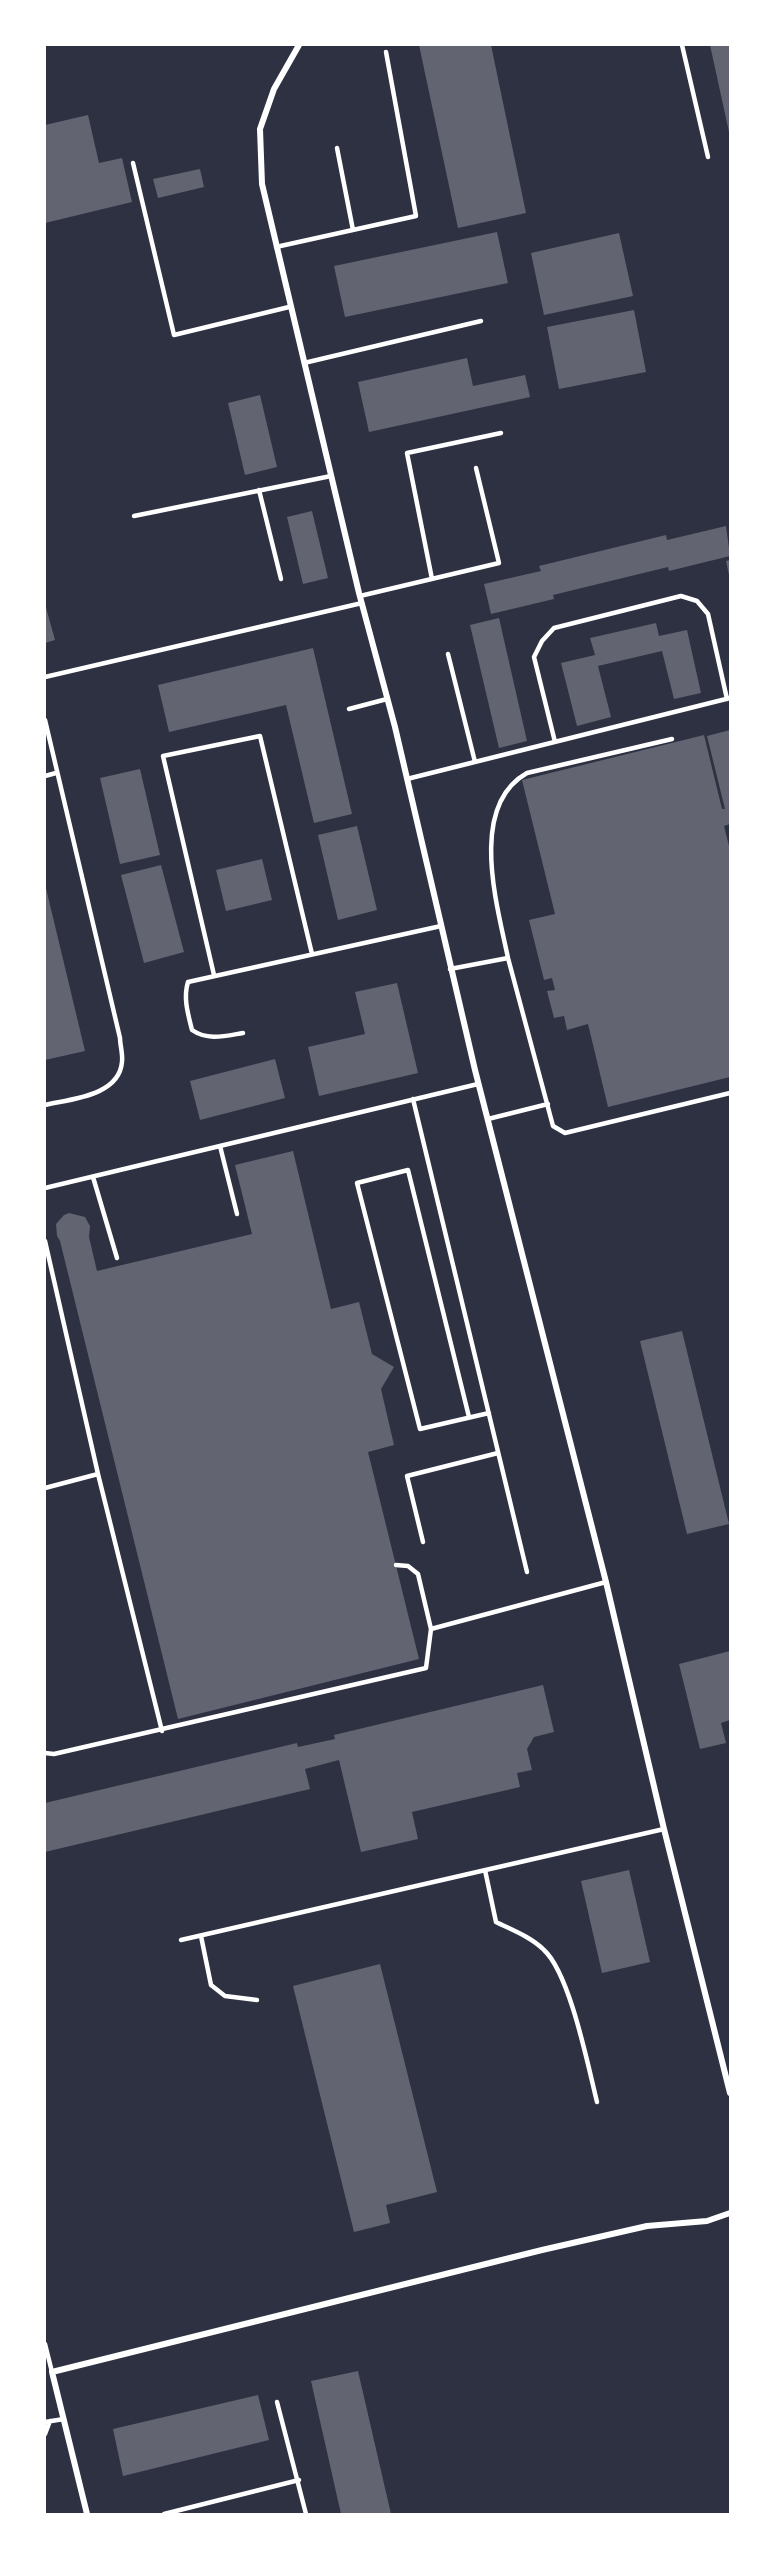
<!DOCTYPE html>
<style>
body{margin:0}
#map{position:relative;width:775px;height:2559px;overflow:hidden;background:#2d3142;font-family:Montserrat,sans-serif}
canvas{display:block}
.frame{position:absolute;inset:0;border:46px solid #fff;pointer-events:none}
</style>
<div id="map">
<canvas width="775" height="2559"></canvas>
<div class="frame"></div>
</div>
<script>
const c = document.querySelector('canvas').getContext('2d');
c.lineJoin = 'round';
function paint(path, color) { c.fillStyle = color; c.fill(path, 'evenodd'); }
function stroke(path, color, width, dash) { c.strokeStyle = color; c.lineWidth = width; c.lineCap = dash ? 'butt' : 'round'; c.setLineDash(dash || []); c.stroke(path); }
paint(new Path2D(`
 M419 45H491L526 213 458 228Z
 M710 45H730V132H729Z
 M88 115 99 163 122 158 132 202 45 223V125Z
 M200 169 204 187 158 198 153 179Z
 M497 232 508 283 345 317 334 266Z
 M619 233 633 296 544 315 531 253Z
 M634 310 646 372 559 389 547 327Z
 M467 358 473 386 525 375 530 397 369 432 358 382Z
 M260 395 277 467 245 475 228 403Z
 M312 511 328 578 303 584 287 517Z
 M726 526 730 556 669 571 668 567 553 595 554 599 491 614 484 584 541 571 539 566 666 535 667 540Z
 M730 560V575H729L726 561Z
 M45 604 55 640 45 643Z
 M499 618 527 741 499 748 470 625Z
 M656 623 659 636 687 630 701 693 674 699 662 651 598 666 611 717 577 726 561 663 595 655 590 638Z
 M313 648 352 814 314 823 286 705 169 732 158 685Z
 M730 730V824L724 826 730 850V1077L608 1107 588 1024 567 1030 564 1016 554 1018 547 991 555 990 552 978 544 980 529 920 555 914 522 780 704 735 722 809H725L707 736Z
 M140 769 160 855 120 864 100 778Z
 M357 826 377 910 338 920 318 835Z
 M262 859 272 900 226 911 216 870Z
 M161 865 184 952 144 963 121 875Z
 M45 884 85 1051 45 1060Z
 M397 983 418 1073 319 1096 308 1047 365 1034 355 992Z
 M275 1059 285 1098 200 1120 190 1081Z
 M293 1151 331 1309 359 1302 372 1354 394 1367 381 1389 394 1445 368 1452 419 1659 178 1719 60 1241 57 1236 56 1224 64 1215 69 1213 85 1217 90 1226 89 1237 97 1271 252 1234 235 1165Z
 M682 1331 729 1524 687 1534 640 1341Z
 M730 1651V1720L721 1723 726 1743 700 1749 679 1664Z
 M543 1685 554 1732 534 1737 527 1749 532 1770 517 1773 520 1787 412 1812 418 1839 361 1852 339 1760 305 1769 310 1789 45 1852V1803L297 1743 298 1747 335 1739 334 1735Z
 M629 1870 650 1962 602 1973 581 1881Z
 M380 1964 437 2192 386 2205 390 2223 354 2232 293 1986Z
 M358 2371 391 2514H341L311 2381Z
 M258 2395 269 2440 123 2476 113 2429Z`), '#626471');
stroke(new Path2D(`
 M682 45 708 157
 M337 148 353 230
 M133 163 174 335 289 307
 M276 247 416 216 386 52
 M304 363 481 321
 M259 490 281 579
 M134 516 331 476
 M432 579 407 453 501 433
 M360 596 499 563 476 468
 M448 654 475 762
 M45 677 362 603
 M349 709 387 699
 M45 720 120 1038C120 1045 123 1054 122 1062 119 1096 71 1099 45 1105
 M555 742 534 657 542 641 554 628 681 596 697 601 708 614 727 699
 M45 776 56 773
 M407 779 730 698
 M508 958 553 1126 565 1133 730 1093
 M450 969 508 958C497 905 468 806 527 773L672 739
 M214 975 163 756 260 736 312 954
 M243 1033C225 1036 208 1041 192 1030 188 1014 183 998 188 982L441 926
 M413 1099 527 1572
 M488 1119 548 1104
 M220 1146 237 1214
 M93 1177 117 1258
 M45 1188 478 1084
 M45 1241 98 1474 162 1731
 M469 1417 408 1170 357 1183 420 1429 489 1413
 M45 1488 98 1474
 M423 1542 407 1476 498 1453
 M396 1565 408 1566 418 1574 431 1629 606 1582
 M45 1753 54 1754 426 1668 431 1629
 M485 1870 496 1922C512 1930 531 1937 544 1950 570 1974 588 2066 597 2102
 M201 1936 211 1985 225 1996 257 2000
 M181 1940 664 1829
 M45 2344 52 2372
 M277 2402 306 2514
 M45 2422 64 2419
 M45 2434 50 2421
 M164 2514 299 2480`), '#fff', 4.5);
stroke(new Path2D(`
 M299 45 274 89 260 129 262 184 359 593 395 727 475 1070 606 1582 664 1829 730 2093
 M87 2514 52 2372 542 2250 647 2226 707 2221 730 2213`), '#fff', 6);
</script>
